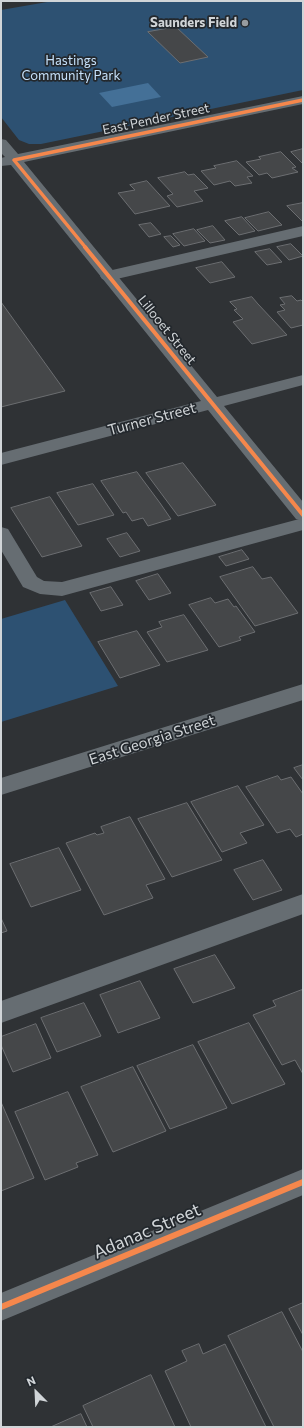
<!DOCTYPE html>
<style>
body{margin:0}
#map{position:relative;width:304px;height:1428px;overflow:hidden;background:#2f3235;font-family:Commissioner,sans-serif}
canvas{display:block}
.frame{position:absolute;inset:0;border:2px solid #d1d5d8;pointer-events:none}
.north{position:absolute;left:16px;top:1372px;width:40px;height:40px;-webkit-text-stroke:3px #23282d;paint-order:stroke;rotate:336deg;font-size:11px;font-weight:700;line-height:16px;text-align:center;color:#d1d5d8}
.north::after{content:'';display:block;margin:auto;width:14px;height:18px;background:#d1d5d8;clip-path:polygon(50% 0,100% 100%,50% 72%,0 100%)}
</style>
<div id="map">
<canvas width="304" height="1428"></canvas>
<div class="frame"></div>
<div class="north">N</div>
</div>
<script>
const c = document.querySelector('canvas').getContext('2d');
c.lineJoin = 'round';
function paint(path, color) { c.fillStyle = color; c.fill(path, 'evenodd'); }
function stroke(path, color, width, dash) { c.strokeStyle = color; c.lineWidth = width; c.lineCap = dash ? 'butt' : 'round'; c.setLineDash(dash || []); c.stroke(path); }
function drawText(font, color, halo, rows, align = 'center') {
  c.font = font + ' Commissioner,sans-serif'; c.lineWidth = 3.5; c.setLineDash([]); c.textBaseline = 'middle'; c.strokeStyle = halo; c.fillStyle = color; for (const [text, x, y, turn = 0] of rows) {
    c.save(); c.translate(x, y); c.rotate((+turn || 0) * Math.PI / 180); c.textAlign = isNaN(turn) ? turn : align; if (halo) c.strokeText(text, 0, 0); c.fillText(text, 0, 0); c.restore();
  }
}
paint(new Path2D(`
 M53 1H303V90L41 144H29L19 140 1 117V10Z
 M65 600 118 686 1 722V619Z`), '#2d5172');
paint(new Path2D(`
 M148 83 161 97 112 107 99 93Z`), '#447097');
const building = new Path2D(`
 M176 27 208 57 180 63 148 32Z
 M303 149V164L291 152Z
 M281 152 296 167 292 168 298 172 272 178 267 173 259 175 246 162 261 159 259 157Z
 M237 161 253 176 247 177 252 183 235 186 230 181 214 185 201 171 216 168 214 166Z
 M185 172 188 175 194 174 208 188 194 191 203 201 177 207 167 196 173 194 158 178Z
 M147 181 170 206 135 214 118 193 135 190 130 185Z
 M303 203V221H302L287 206Z
 M269 212 282 225 258 231 245 218Z
 M242 217 255 231 239 235 225 221Z
 M151 223 161 234 149 237 139 225Z
 M213 226 225 240 210 243 197 230Z
 M194 229 205 241 184 246 173 234Z
 M171 236 180 245 173 247 164 237Z
 M291 244 303 256 289 260 277 247Z
 M270 249 282 262 267 265 255 252Z
 M222 262 235 277 210 283 196 268Z
 M292 296 297 301 301 300 303 302V325L291 328 277 312 285 310 280 305 285 304 280 298Z
 M252 297 258 304 287 335 252 344 233 322 243 319 234 310 237 309 230 302Z
 M1 302 65 391 1 407Z
 M183 463 216 505 178 516 146 473Z
 M137 472 160 503 171 519 148 526 143 518 132 521 126 512 123 513 101 481Z
 M93 484 114 515 78 525 57 493Z
 M50 497 82 546 42 557 11 508Z
 M127 533 140 551 120 557 107 539Z
 M242 550 249 559 226 566 219 557Z
 M253 567 262 579 271 577 298 613 255 626 220 577Z
 M158 574 171 593 149 600 136 581Z
 M111 587 123 605 101 611 90 593Z
 M211 598 215 603 228 599 234 607 236 606 255 632 239 637 241 640 219 647 189 605Z
 M184 615 208 650 167 662 147 632 162 627 159 622Z
 M137 631 160 665 120 678 98 642Z
 M303 765V780L294 768Z
 M278 776 281 780 291 777 303 794V834L296 837 290 829 277 833 246 787Z
 M238 786 264 825 240 833 247 843 222 852 191 802Z
 M187 803 222 860 172 877 138 819Z
 M130 817 165 879 146 885 153 898 104 915 66 843 95 833 97 835 104 833 101 827Z
 M59 848 81 890 31 907 10 864Z
 M263 860 282 890 253 900 234 870Z
 M1 918 7 931 1 933Z
 M215 955 235 988 193 1003 174 969Z
 M140 981 160 1018 118 1033 100 995Z
 M302 990 303 993V1074L295 1060 282 1065 253 1015 276 1006 273 1001Z
 M84 1003 101 1036 57 1052 41 1018Z
 M249 1023 285 1084 232 1104 198 1042Z
 M36 1024 51 1058 13 1072 1 1045V1037Z
 M193 1045 227 1108 170 1129 137 1066Z
 M133 1067 166 1131 113 1152 81 1087Z
 M68 1092 98 1155 76 1163 78 1167 45 1180 15 1112Z
 M1 1102 34 1178 1 1191Z
 M303 1303V1335L289 1309Z
 M282 1312 303 1352V1427H274L228 1336Z
 M199 1344 203 1354 225 1344 266 1427H191L165 1371 187 1361 182 1351Z
 M151 1375 175 1427H93L83 1406Z
 M81 1414 87 1427H51Z`);
paint(building, '#454749');
stroke(building, '#6c6e71', 1);
paint(new Path2D(`
 M303 226V236L108 281 102 279 100 276 102 273 108 271Z
 M303 518V530L62 596 40 594 23 587 1 550V527L8 529 37 577 44 581 62 582Z
 M303 894V914L1 1023V1001Z`), '#666d72');
paint(new Path2D(`
 M303 96V104L24 162 217 397 303 375V385L224 406 303 502V521L296 519 208 410 1 465V453L201 401 11 165 1 166V158L5 157 1 153V139L6 140 18 154Z
 M303 684V700L1 795V778Z
 M303 1169V1195L1 1321V1293Z`), '#666d72');
stroke(new Path2D(`
 M86 248 14 160 303 100`), '#f5874c', 3.5);
stroke(new Path2D(`
 M85 247 303 515`), '#f5874c', 4);
stroke(new Path2D(`
 M1 1307 303 1182`), '#f5874c', 6);
for (const [x, y, r, color] of [
 [245,23,4,"#989c9f"]
]) { const dot = new Path2D(); dot.arc(x, y, r, 0, 2 * Math.PI); c.fillStyle = color; c.fill(dot); stroke(dot, '#23282d', 1.5); }
drawText('bold 13px', '#d1d5d8', '#23282d', [
 ["Saunders Field",237,23]
], 'right');
drawText('13px', '#c6e1fb', '#23282d', [
 ["Hastings",71,61],
 ["Community Park",71,76]
]);
drawText('13px', '#d1d5d8', '#23282d', [
 ["East Pender Street",156,119,-12],
 ["Lillooet Street",167,330,51]
]);
drawText('15px', '#d1d5d8', '#23282d', [
 ["Turner Street",152,419,-15],
 ["East Georgia Street",152,740,-18]
]);
drawText('18px', '#d1d5d8', '#23282d', [
 ["Adanac Street",147,1231,-23]
]);
</script>
